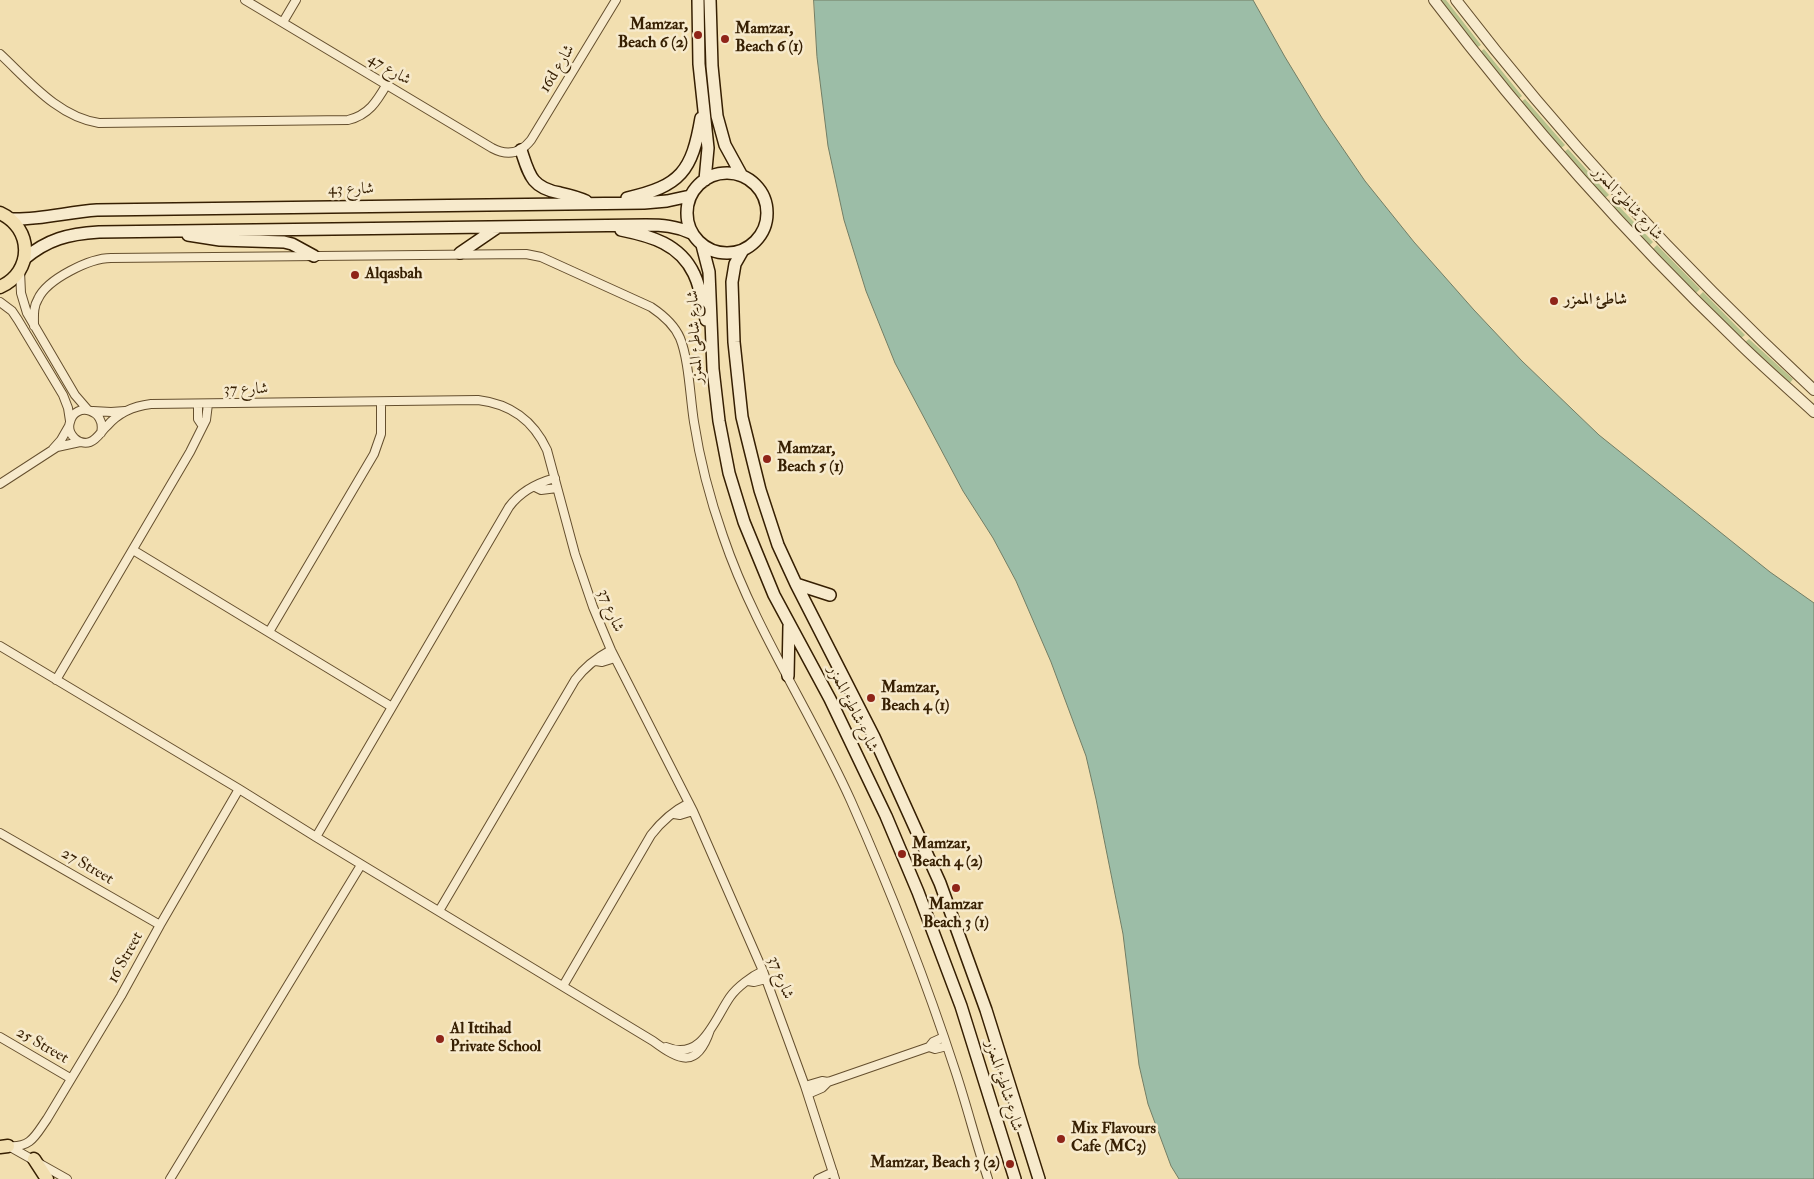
<!DOCTYPE html>
<meta charset="utf-8">
<style>
body{margin:0}
canvas{display:block;background:#f2dfb0}
</style>
<canvas width="1814" height="1179"></canvas>
<script>
const c = document.querySelector('canvas').getContext('2d');
c.lineJoin = 'round';
function paint(path, color) { c.fillStyle = color; c.fill(path, 'evenodd'); }
function stroke(path, color, width, dash) { c.strokeStyle = color; c.lineWidth = width; c.lineCap = dash ? 'butt' : 'round'; c.setLineDash(dash || []); c.stroke(path); }
function drawText(font, color, halo, rows, align = 'center') {
  c.font = font + ' "IM FELL Double Pica",Amiri,serif'; c.lineWidth = 5; c.setLineDash([]); c.textBaseline = 'middle'; c.strokeStyle = halo; c.fillStyle = color; for (const [text, x, y, turn = 0] of rows) {
    c.save(); c.translate(x, y); c.rotate((+turn || 0) * Math.PI / 180); c.textAlign = isNaN(turn) ? turn : align; if (halo) c.strokeText(text, 0, 0); c.fillText(text, 0, 0); c.restore();
  }
}
paint(new Path2D(`
 M1440 0H1446L1481 45 1476 48Z
 M1484 49 1522 96 1518 99 1480 52Z
 M1525 99 1565 145 1561 148 1521 102Z
 M1568 149 1609 195 1605 198 1564 152Z
 M1611 198 1653 242 1649 246 1608 201Z
 M1657 245 1700 289 1696 293 1653 249Z
 M1703 292 1745 335 1741 338 1699 296Z
 M1749 339 1793 379 1790 383 1745 342Z`), '#b7c28d');
const water = new Path2D(`
 M814 0H1253L1285 57 1322 118 1365 181 1414 242 1474 310 1522 361 1599 435 1770 572 1814 603V1179H1179L1171 1166 1148 1104 1139 1065 1123 934 1096 799 1086 756 1051 662 1016 581 993 538 963 491 895 363 866 291 844 220 828 146 817 57Z`);
paint(water, '#9cbda7');
stroke(water, '#737e65', 1);
const minor = new Path2D(`
 M245 0 492 148C507 156 520 154 531 140L616 0
 M283 22 296 0
 M0 54C28 80 58 117 99 123L348 120C369 115 377 101 387 84
 M20 271 21 293 27 313 75 395 88 410
 M0 302 12 311 18 320 63 395 68 408 70 421
 M34 326C34 316 33 307 38 299 47 279 90 258 111 258L526 254 541 257 651 307C663 315 674 324 680 338 689 360 690 397 694 422 700 461 710 499 723 536 754 628 811 712 851 801 890 889 925 978 955 1070 967 1106 976 1143 988 1179
 M198 404V419L202 425
 M93 411 111 412 125 411
 M101 433C107 409 75 401 70 422 66 434 79 446 90 442 98 439 101 431 107 426 118 413 134 406 151 404L478 400C511 404 533 420 547 450L575 554 593 607 611 650 693 811 763 971 805 1086 835 1179
 M53 449 61 440 69 426
 M0 484 57 447 80 442
 M535 487 541 490 557 488
 M133 550 392 707
 M269 632 374 454 381 434V402
 M0 646 239 789 316 837 653 1041C680 1061 697 1069 710 1030
 M596 661 602 662 615 658
 M56 680 190 452 206 420 208 404
 M674 814 680 815 693 811
 M0 833 160 925
 M316 837 509 507C520 492 537 483 555 478
 M439 911 575 680C584 668 598 657 611 650
 M748 981 754 982 766 979
 M563 986 651 835C661 822 675 810 689 803
 M0 1037 70 1078
 M666 1047C702 1062 714 1020 730 997 737 987 752 976 763 971
 M929 1047 933 1042 944 1037
 M805 1086 822 1081 828 1082 929 1047 935 1049 947 1046
 M808 1094 822 1088 828 1082
 M8 1146C31 1148 35 1136 47 1119L121 996 160 925 239 789
 M12 1148 67 1179
 M170 1179 361 865
 M818 1179 833 1172`);
const tertiary = new Path2D(`
 M1434 0C1526 121 1627 235 1736 340 1761 365 1788 388 1814 412
 M1456 0C1564 141 1684 269 1814 390`);
const secondary = new Path2D(`
 M698 0 699 64 708 148 705 180
 M710 0 712 66 717 116 725 145 742 176
 M521 150C529 174 531 188 560 193 569 195 578 197 586 201
 M687 213a40 40 0 1 1 80 0a40 40 0 1 1-80 0Z
 M627 198C681 186 692 171 701 118
 M12 219C40 220 68 212 97 210L644 203 667 201 690 196
 M621 230C651 236 680 244 694 274 701 288 703 305 706 320
 M188 235 220 240 284 242 292 244 314 256
 M702 245 709 272 713 369 719 421 729 473 744 522 774 595 830 699 886 816 918 892 961 1006 1015 1179
 M743 250 735 264 732 282 734 342 742 417 760 490 778 545 796 584 874 737 940 883 986 1010 1039 1179
 M460 253 498 227
 M24 259C48 239 68 234 99 232L646 225C662 225 676 226 691 233
 M796 584 830 595
 M788 676 789 626`);
const primary = new Path2D(`
 M0 213C33 228 34 272 0 287
 M0 1147 8 1146
 M34 1159 47 1179`);
stroke(minor, '#654f2e', 10);
stroke(tertiary, '#654f2e', 12);
stroke(secondary, '#361f02', 14);
stroke(primary, '#361f02', 15);
stroke(minor, '#f7eacc', 8);
stroke(tertiary, '#f7eacc', 10);
stroke(secondary, '#f7eacc', 11);
stroke(primary, '#f2dfb0', 12);
for (const [x, y, r, color] of [
 [698,35,5,"#8f2418"],
 [725,39,5,"#8f2418"],
 [355,275,5,"#8f2418"],
 [1554,301,5,"#8f2418"],
 [767,459,5,"#8f2418"],
 [871,698,5,"#8f2418"],
 [902,854,5,"#8f2418"],
 [956,888,5,"#8f2418"],
 [440,1039,5,"#8f2418"],
 [1061,1139,5,"#8f2418"],
 [1010,1164,5,"#8f2418"]
]) { const dot = new Path2D(); dot.arc(x, y, r, 0, 2 * Math.PI); c.fillStyle = color; c.fill(dot); stroke(dot, '#f7eacc', 2); }
drawText('bold 16px', '#361f02', '#f7eacc', [
 ["Mamzar,",688,26,"right"],
 ["Beach 6 (2)",688,44,"right"],
 ["Mamzar,",735,30],
 ["Beach 6 (1)",735,48],
 ["Alqasbah",365,275],
 ["شاطئ الممزر",1564,301],
 ["Mamzar,",777,450],
 ["Beach 5 (1)",777,468],
 ["Mamzar,",881,689],
 ["Beach 4 (1)",881,707],
 ["Mamzar,",912,845],
 ["Beach 4 (2)",912,863],
 ["Mamzar",956,906,"center"],
 ["Beach 3 (1)",956,924,"center"],
 ["Al Ittihad",450,1030],
 ["Private School",450,1048],
 ["Mix Flavours",1071,1130],
 ["Cafe (MC3)",1071,1148],
 ["Mamzar, Beach 3 (2)",1000,1164,"right"]
], 'left');
drawText('16px', '#361f02', '#f7eacc', [
 ["16d شارع",558,69,-59],
 ["شارع 47",389,70,31],
 ["شارع 43",351,190,-1],
 ["شارع شاطئ الممزر",1627,204,47],
 ["شارع شاطئ الممزر",696,337,-93],
 ["شارع 37",246,390,-1],
 ["شارع 37",610,611,68],
 ["شارع شاطئ الممزر",852,709,64],
 ["27 Street",87,867,30],
 ["16 Street",126,958,-61],
 ["شارع 37",780,978,69],
 ["25 Street",42,1046,30],
 ["شارع شاطئ الممزر",1003,1086,73]
]);
</script>
